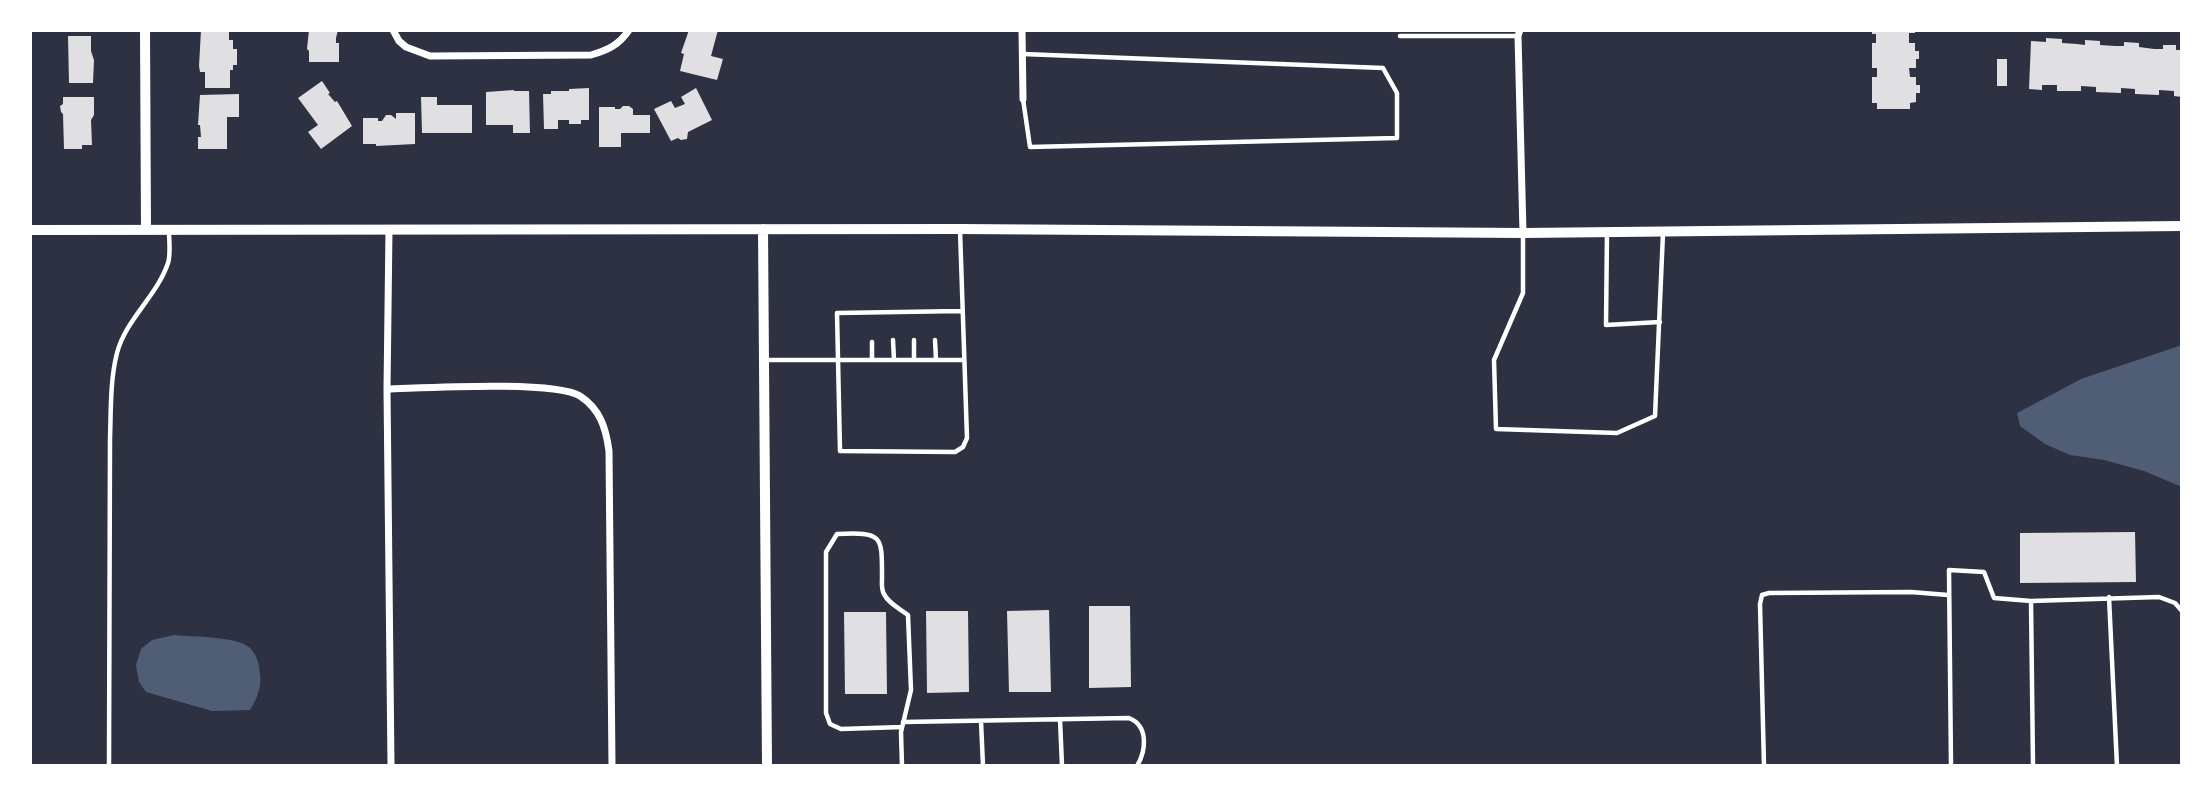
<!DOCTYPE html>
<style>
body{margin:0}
#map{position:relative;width:2212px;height:796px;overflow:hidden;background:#2d3142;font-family:"Exo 2",sans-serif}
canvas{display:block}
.frame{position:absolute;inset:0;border:32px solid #fff;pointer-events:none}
</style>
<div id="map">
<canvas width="2212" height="796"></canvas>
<div class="frame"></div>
</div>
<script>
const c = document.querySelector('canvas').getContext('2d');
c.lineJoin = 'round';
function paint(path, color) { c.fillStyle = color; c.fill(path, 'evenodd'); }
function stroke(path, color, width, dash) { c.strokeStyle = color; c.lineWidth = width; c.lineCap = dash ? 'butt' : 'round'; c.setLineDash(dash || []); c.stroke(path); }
paint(new Path2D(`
 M2182 345V487L2144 471 2104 460 2070 455 2045 444 2020 426 2017 413 2081 379Z
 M174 635C192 637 238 636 250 648 257 655 259 664 260 673 262 686 257 699 250 710L212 711 146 692 139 682 136 665 141 649 152 640Z`), '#4f5d75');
paint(new Path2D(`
 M201 30H229V40H233V49H237V65H233V70H230V88H205V72H200L199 66Z
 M309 30H338L336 38V43H339V62H309V51L307 49Z
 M689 30H718L711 56 723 59 717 80 680 71 684 54 681 53Z
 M1872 30H1915V33H1909V43H1915V51H1919V59H1916V68H1909L1910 77H1916V85H1920V93H1916V102L1910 103V109H1877V103H1872V77H1877V68H1872V43H1876V34H1872Z
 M68 36H91V51L94 60 93 83H69Z
 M2046 38 2062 39V43L2077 44 2085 45V40L2100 41V45L2115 46H2124V42L2139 43V47L2154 49H2163V45H2176V50H2182V97L2174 96V91L2159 90V95L2135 94V89L2121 88V93L2096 92V87L2081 86V91H2057V85H2042V90L2029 89 2031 41 2046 42Z
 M1997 59H2007V86H1997Z
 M322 81 330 93 328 94 335 102 337 101 352 126 321 149 308 132 318 125 298 98Z
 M589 88V120H581V124H569V120H558V129H544L543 94H551V91H569V89Z
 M696 88 712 120 688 132 687 139 681 140 678 138 671 141 654 109 671 101 675 108 685 104 681 97Z
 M514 90V91H529L530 133H513V125H486V92Z
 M239 94V117H227V149H198V137H201L200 125H198L200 95Z
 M63 97H94V115L91 120 92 145H82V149H64L63 114 61 112 60 106 63 104Z
 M421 97H437V105H472V133H422Z
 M623 106H629L633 109V115H650V133H621V147H599V107H615V109H620Z
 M396 113H415V144L376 146V144H363V118H378V121H382L386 115H391L396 119Z
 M2135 532 2136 582 2020 583V533Z
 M1089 606H1130L1131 687 1089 688Z
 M1049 610 1051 692H1009L1007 611Z
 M926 611H968L969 692 927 693Z
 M844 612H886L887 694H845Z`), '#e0e0e3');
stroke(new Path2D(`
 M1400 36H1517
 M1023 54 1383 68 1397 93V138L1030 147 1023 99
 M960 230 967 438 963 447 955 452 840 451 837 313 962 311
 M1607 232 1606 325 1660 322
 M1523 233V293L1494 360 1496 429 1617 433 1655 416 1663 233
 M893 340 894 360
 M914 340V360
 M935 340 936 360
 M872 342V360
 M765 360H964
 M2109 597 2117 766
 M1060 719 1062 766
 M981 721 983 766
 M903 722 1129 718C1149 726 1146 751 1137 766
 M902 727 841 729 830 724 826 713V552L837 534C883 532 882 535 882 578 882 583 881 589 884 594 888 603 900 609 908 615L911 690 901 732 902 766
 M109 766 110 439C111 411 110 380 117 353 126 319 157 296 168 263 171 254 169 241 169 231
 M1764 766 1760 604 1762 595 1769 593 1911 592 1948 595
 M1951 766 1949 570 1984 572 1994 598 2031 601
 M2033 766 2031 601 2159 597 2175 603 2182 611`), '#fff', 4.5);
stroke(new Path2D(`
 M393 30 399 41 406 47 430 56 591 55C608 50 619 45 629 30
 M1022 30 1023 99
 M1520 30 1518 36 1523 233
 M389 230 387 389 391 766
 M387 389C424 388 554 380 580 396 600 409 606 428 609 451L612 766`), '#fff', 7);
stroke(new Path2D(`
 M145 30 146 230
 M763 229 767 766
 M30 230 960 229 1523 233 2182 226`), '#fff', 10);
</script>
